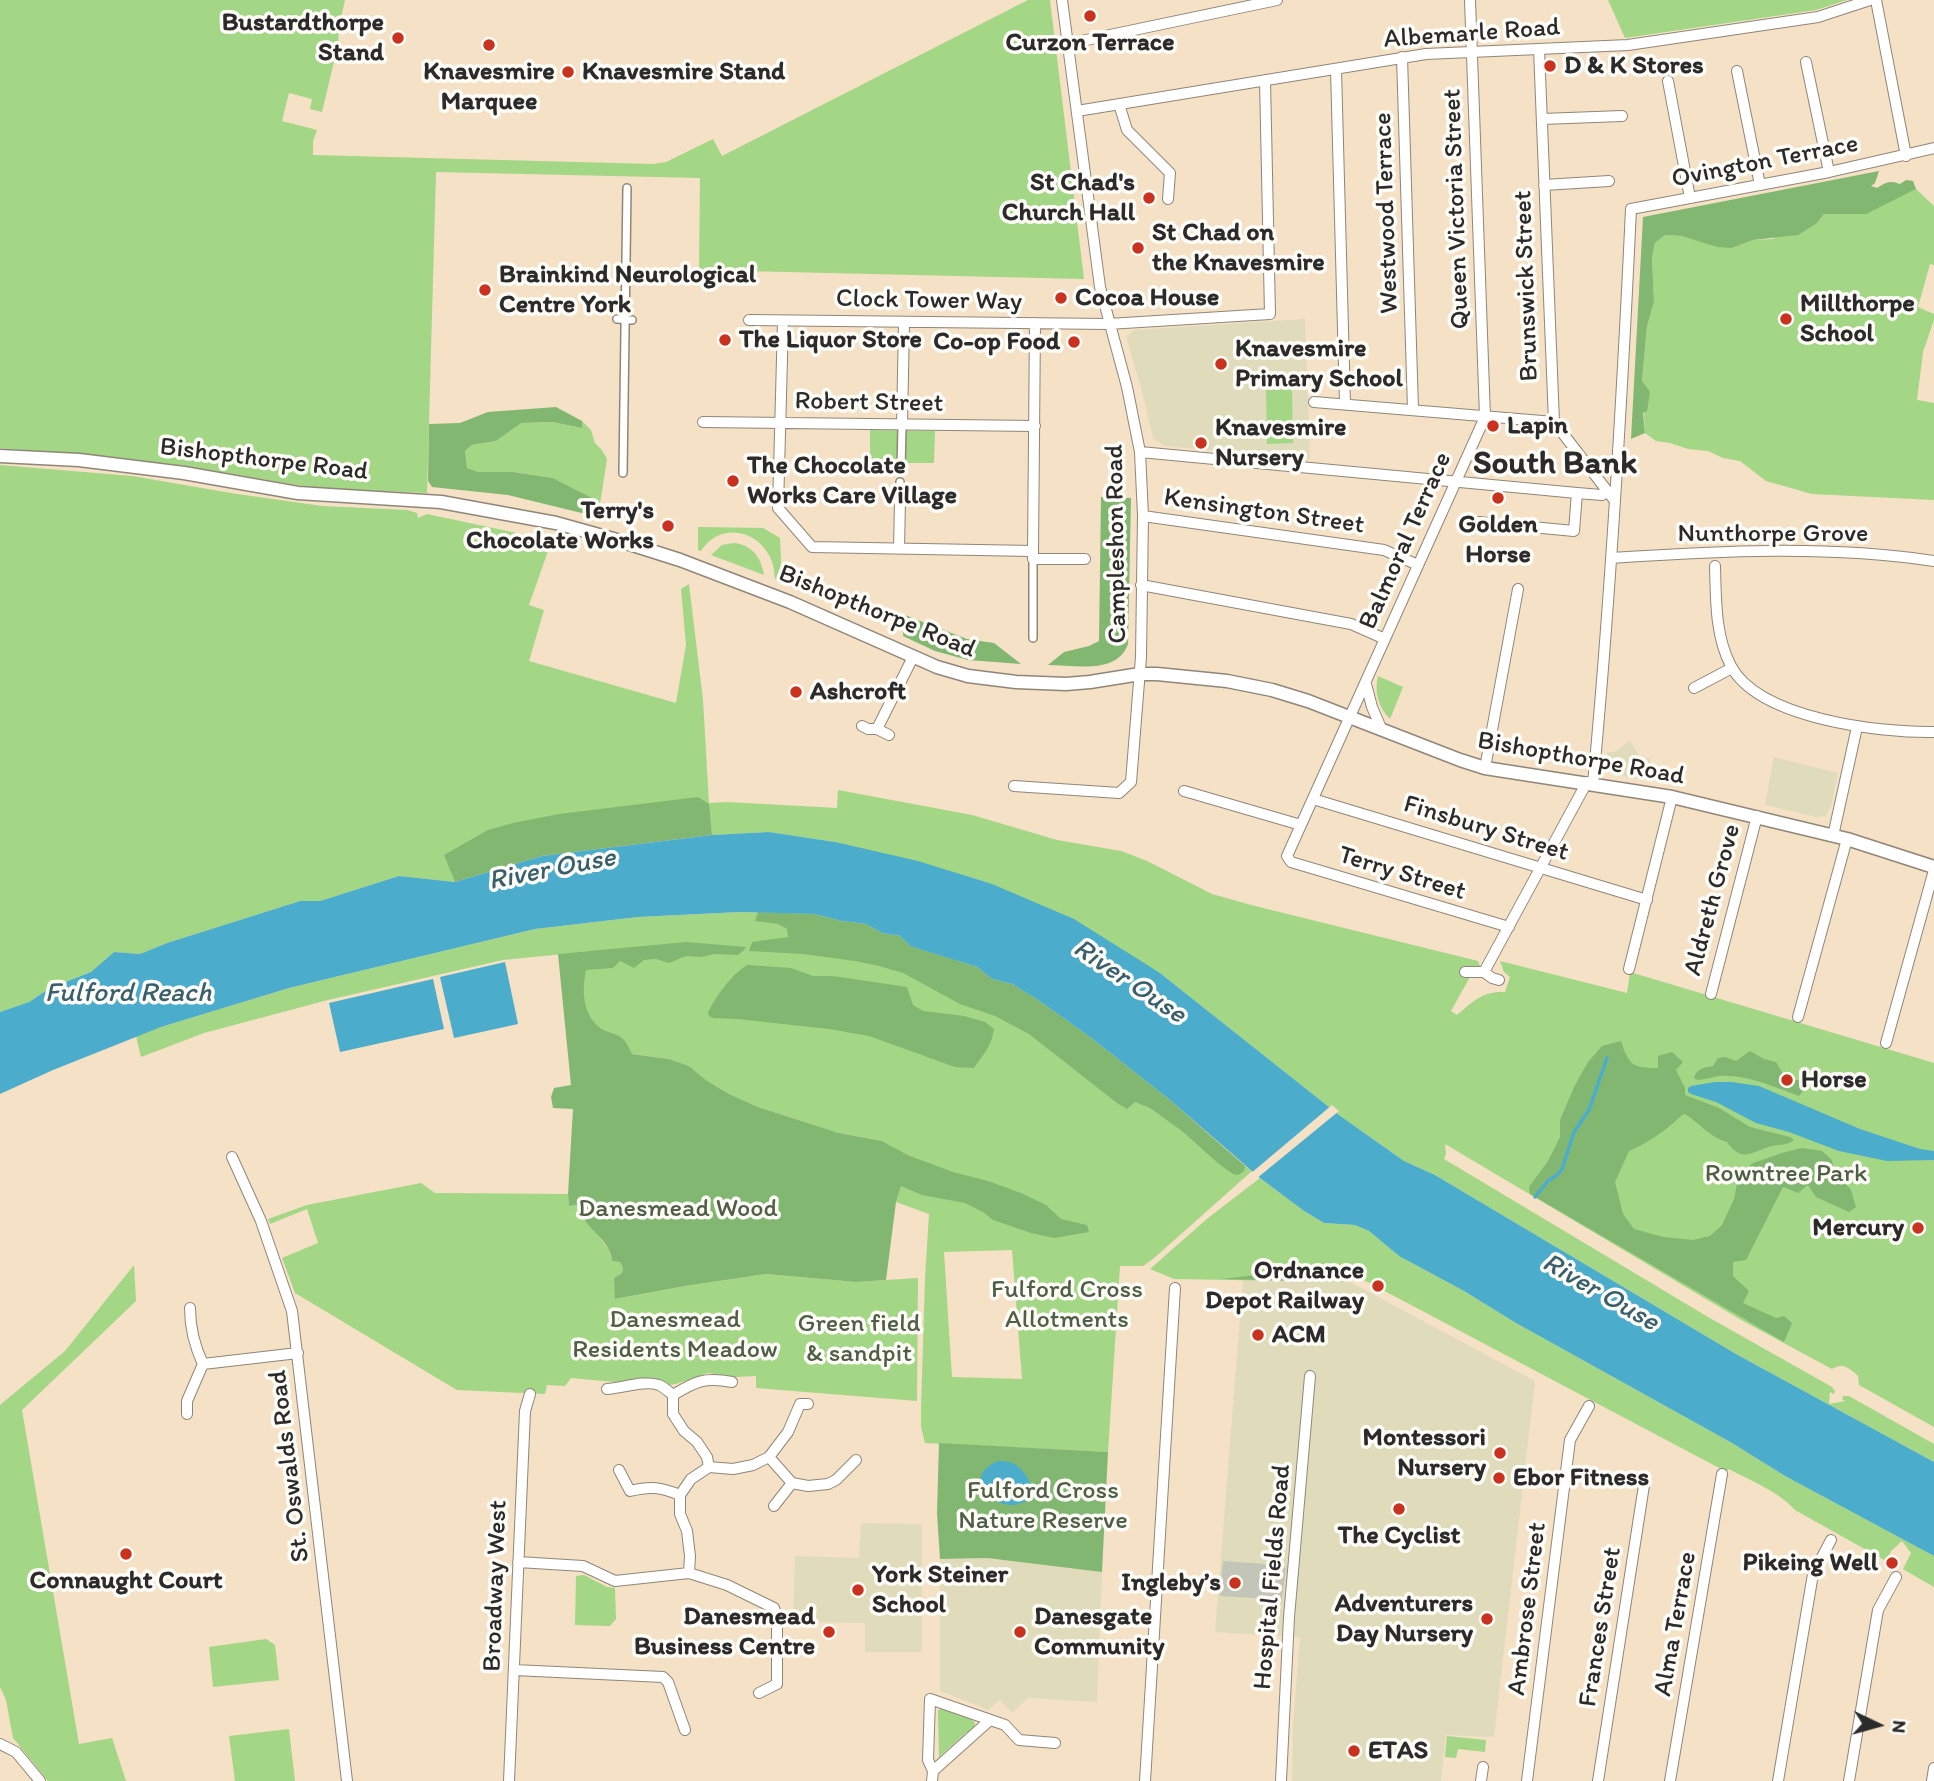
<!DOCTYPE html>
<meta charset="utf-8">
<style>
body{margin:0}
#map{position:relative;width:1934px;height:1781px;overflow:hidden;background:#f4e1c6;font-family:Itim,sans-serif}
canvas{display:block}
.north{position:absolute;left:1843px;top:1690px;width:70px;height:70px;-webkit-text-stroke:5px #fdfcf7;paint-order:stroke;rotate:95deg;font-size:19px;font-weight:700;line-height:28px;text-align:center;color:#2b2b2b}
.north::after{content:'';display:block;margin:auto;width:24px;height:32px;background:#2b2b2b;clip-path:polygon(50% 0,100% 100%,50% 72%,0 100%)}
</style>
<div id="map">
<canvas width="1934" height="1781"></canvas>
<div class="north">N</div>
</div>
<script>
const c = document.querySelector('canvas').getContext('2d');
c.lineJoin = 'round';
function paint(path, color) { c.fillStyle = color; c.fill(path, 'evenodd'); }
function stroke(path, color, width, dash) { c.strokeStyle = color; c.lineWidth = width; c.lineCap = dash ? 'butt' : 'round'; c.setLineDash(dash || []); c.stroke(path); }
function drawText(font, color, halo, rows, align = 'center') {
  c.font = font + ' Itim,sans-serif'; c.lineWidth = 7; c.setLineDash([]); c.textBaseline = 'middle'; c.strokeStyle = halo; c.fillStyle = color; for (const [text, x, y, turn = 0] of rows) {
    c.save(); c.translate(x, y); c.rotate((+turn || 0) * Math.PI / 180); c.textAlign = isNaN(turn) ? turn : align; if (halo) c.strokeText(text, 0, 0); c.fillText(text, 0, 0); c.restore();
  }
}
paint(new Path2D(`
 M1305 319 1310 459 1165 446 1153 438 1142 391 1126 337 1134 330Z
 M1630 741 1640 757 1651 759 1646 780 1612 774 1606 766 1607 752H1614Z
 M1774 757 1838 773 1831 806 1825 816 1816 817 1765 805Z
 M1243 1280 1350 1282 1535 1381 1494 1737 1446 1735 1441 1781H1292L1293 1725 1300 1637 1215 1632Z
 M861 1523 922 1524V1652H865V1623L793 1622 795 1556 859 1558Z
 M987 1558 1102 1572 1097 1702 1028 1698 1012 1713 1000 1700 987 1711 982 1707 940 1691V1559Z`), '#e0dcbb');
paint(new Path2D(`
 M1223 1561 1281 1565 1286 1568 1282 1600 1220 1596Z`), '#c4c5b9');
paint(new Path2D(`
 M0 0H345L339 26 338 45 322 112 310 109 312 99 289 93 282 121 317 130 313 141V155L653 164 666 162 713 139 722 156 1028 0H1050L1084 279 701 270H699L700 178 436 172 427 493 314 488 186 466 0 448Z
 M1608 0H1847L1816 10 1625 38Z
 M1916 189 1934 206V265L1930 264 1918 307 1934 314V320L1923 352 1917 400 1934 403V500L1812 494 1766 481 1740 461 1723 458 1708 451 1688 449 1670 443 1656 441 1645 433 1642 381 1647 326 1654 302 1652 258 1655 243 1665 235 1682 236 1732 248 1753 240 1772 239 1817 223 1824 214 1866 213Z
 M1292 389 1293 443 1267 444 1266 390Z
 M582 421 591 430 595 443 602 450 607 459 598 517V501L553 478 513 472H478L467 468 465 451 472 445 496 441 520 423 552 422 582 428Z
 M870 430 935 431 934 463H870Z
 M0 465 132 476 237 494 322 506 407 510 417 513 418 518 427 514 545 539 548 551 529 605 544 610 529 661 676 703 686 645 681 589 689 584 703 700 709 803 727 802 837 808 838 790 972 815 1057 840 1121 851 1147 861 1212 894 1251 905 1478 961 1480 966 1475 968 1451 1011 1457 1015C1475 1000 1481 992 1505 992L1510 977 1504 972 1500 961 1627 993 1630 972 1934 1063V1427L1859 1385 1858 1376C1850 1368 1842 1362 1832 1369L1743 1321 1445 1144 1446 1154 1444 1159 1708 1317 1832 1387 1835 1391 1834 1394 1830 1392 1829 1404 1845 1401 1842 1399 1843 1396H1849L1934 1444V1462L1736 1354 1435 1175 1404 1161 1339 1115 1160 973 835 842 769 832 712 835 708 804 445 855 455 882 399 876 320 901H300L167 943 140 954 114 952 91 972 50 988 29 1002 0 1012Z
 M698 527 763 528 780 538 782 582 775 579C774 571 774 564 770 557 756 528 718 523 701 551L698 550Z
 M734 543C752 545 761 557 764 575L711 555 722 545Z
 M1378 676 1403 687 1390 719C1378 707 1374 692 1378 676Z
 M740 912 814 914 957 960 1230 1153 1252 1171 1153 1259 1143 1266H1120L1108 1452 925 1443 921 1427V1409L925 1279 929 1214 896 1202 910 1156 882 1141 839 1133 758 1107 729 1094 706 1080 689 1066 669 1059 632 1054 595 1031 582 1002V972L593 951 503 960 328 1000 204 1033 141 1057 136 1036 161 1027 289 988 535 929 638 917ZM1012 1250 1022 1379 952 1377 944 1252Z
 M1260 1178 1304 1211 1324 1223 1355 1225 1369 1231 1399 1256 1464 1291 1516 1323 1732 1443 1785 1476 1934 1556V1587L1903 1569 1911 1553 1902 1541 1891 1551 1886 1561 1795 1510C1778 1491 1751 1481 1729 1469L1726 1472 1723 1470 1360 1278 1354 1276 1350 1282 1174 1279 1150 1269 1208 1218Z
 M421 1183 435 1193 568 1194 569 1206 580 1205V1212L609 1250 612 1261 620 1262 623 1268 622 1273 614 1278 616 1299 685 1286 766 1274 856 1282 918 1278 917 1401 756 1388V1376L735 1377 708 1373 676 1384 668 1385 660 1380 642 1379 626 1383 571 1378 565 1386 547 1385 545 1394 457 1390 295 1293 282 1258 318 1243 307 1209 270 1224 268 1219 307 1205Z
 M134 1265 136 1301 22 1410 79 1744 112 1738 126 1781H48L13 1738 6 1700 0 1687V1405L65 1351Z
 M584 1575 607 1587 615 1588 616 1619 610 1626 575 1625 576 1576Z
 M266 1639 275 1645 279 1680 213 1687 209 1647Z
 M940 1709C952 1709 967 1713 975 1723L974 1728 970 1733 967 1732 941 1755 939 1760 938 1711Z
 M289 1729 295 1781H235L229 1736Z
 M1447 1736 1486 1740 1485 1752 1458 1749 1456 1758 1445 1757Z`), '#a3d685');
paint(new Path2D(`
 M1879 171 1875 183 1871 186 1877 188C1886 182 1890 180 1900 184L1906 180 1913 181 1916 189 1866 214H1824L1817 223 1798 235 1753 240 1732 248 1717 247 1682 236 1665 235 1655 243 1652 258 1654 302 1647 326 1642 381 1650 392 1647 411 1643 413 1645 433 1631 439 1643 217Z
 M556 407 582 421V428L552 422 521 423 496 441 472 445 465 451 467 468 478 472H513L553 478 598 501V517L508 495 432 487 428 481 429 424 460 423 488 412Z
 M1101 497 1131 498 1128 644C1117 675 1075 665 1048 665L1064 652 1089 646 1099 641Z
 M905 615 967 639 994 643 1021 664 968 660 935 651 903 636Z
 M698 797 709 804 712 835 542 856 455 882 444 855 488 830 513 823 559 814Z
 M758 912 814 914 842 921 866 924 882 933 900 936 910 946 977 967 992 979 1012 984 1035 998 1090 1037 1170 1100 1245 1166 1244 1171 1238 1175 1233 1174 1219 1164 1182 1131 1150 1108 1135 1102 1127 1109 1117 1103 1029 1034 995 1016 960 1004 903 973 879 966 855 961 803 954 749 951 752 942 788 937 787 929 778 924 755 921Z
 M686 942 746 947 744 950 738 955 714 954 701 957 686 956 669 963 656 959 644 960 634 968 620 961 613 968 586 970C582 989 582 1013 599 1027 605 1032 613 1033 619 1036 626 1040 629 1048 632 1054L669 1059 689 1066 706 1080 729 1094 758 1107 839 1133 882 1141 910 1156 953 1172 988 1181 1021 1193 1046 1205 1061 1219 1087 1225 1089 1232 1054 1238 1031 1233 993 1220 983 1212 965 1203 922 1195 901 1186 896 1202 886 1280 856 1282 766 1274 685 1286 615 1299 614 1278 622 1273 623 1268 620 1262 612 1261C612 1260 610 1251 609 1250 601 1234 581 1224 579 1205L569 1206 568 1194 573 1109 553 1108 551 1097 554 1088 571 1085 558 954Z
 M747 965 791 968 813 976H833L907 987 913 1005 923 1011 964 1016 985 1022 994 1029C991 1048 984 1053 974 1068L955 1067 869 1036 829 1029 737 1019 713 1018 709 1016 708 1012C718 994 730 976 747 965Z
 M1621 1041C1629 1065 1632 1068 1658 1068V1056L1672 1052 1683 1062 1676 1070 1685 1088V1095L1719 1108 1750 1127 1790 1137 1794 1140C1786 1146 1781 1144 1772 1146 1752 1151 1743 1164 1727 1142 1711 1138 1699 1123 1685 1114 1679 1116 1678 1120 1672 1124 1661 1134 1643 1145 1629 1151L1615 1182 1623 1214 1634 1229 1663 1237 1693 1240 1710 1236 1722 1225 1734 1199 1739 1174 1753 1163 1782 1153 1802 1148 1822 1151 1832 1160 1834 1170 1851 1190 1856 1207 1849 1212 1816 1197 1808 1185 1798 1193 1783 1187 1746 1260 1733 1262V1276L1749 1291 1743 1303 1776 1318 1784 1316 1792 1323 1784 1342 1530 1194 1529 1187 1548 1161 1560 1137V1120L1574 1087 1588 1062 1602 1046Z
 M1750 1051 1764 1059 1776 1062 1782 1072V1081L1788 1083 1793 1080H1801L1806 1088 1799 1096C1774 1087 1747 1074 1719 1076 1712 1077 1704 1080 1697 1080L1694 1078C1697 1068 1704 1068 1713 1066L1718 1058 1725 1057 1736 1061Z
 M1293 1271 1304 1273 1307 1281 1221 1279Z
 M939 1443 1108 1452 1102 1572 987 1558 940 1559 937 1513Z`), '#82b772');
paint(new Path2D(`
 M769 832 835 842 918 861 992 884 1074 919 1160 973 1339 1115 1404 1161 1435 1175 1736 1354 1934 1462V1556L1785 1476 1732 1443 1516 1323 1464 1291 1399 1256 1369 1231 1355 1225 1324 1223 1304 1211 1260 1178 1170 1100 1090 1037 1035 998 1012 984 992 979 977 967 910 946 900 936 882 933 866 924 842 921 814 914 740 912 638 917 535 929 289 988 161 1027 53 1070 0 1094V1012L29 1002 50 988 91 972 114 952 140 954 167 943 300 901H320L399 876 455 882 542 856 712 835Z
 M505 962 518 1024 454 1038 440 977Z
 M433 979 444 1029 340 1052 329 1003Z
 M1715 1082H1731L1759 1086 1860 1129 1920 1149 1934 1151V1160L1887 1161 1839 1151 1789 1132 1756 1123 1716 1102 1691 1094 1688 1092V1088L1691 1086Z
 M998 1461C1004 1461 1009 1461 1014 1464 1024 1469 1039 1490 1027 1500 1004 1519 955 1479 998 1461Z`), '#4caccb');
paint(new Path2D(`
 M1332 1105 1339 1111 1256 1179 1250 1174Z`), '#f4e1c6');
stroke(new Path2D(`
 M1535 1197 1548 1181 1557 1175 1562 1169 1574 1132 1589 1110 1607 1058`), '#4caccb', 3.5);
const pedestrian = new Path2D(`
 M617 319 632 320
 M901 471 902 425
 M623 473 627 188
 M900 501V482
 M1033 638V559`);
const minor = new Path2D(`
 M1470 0 1485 417 1287 856 1291 862 1509 927
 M1876 0 1906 156
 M1067 44 1277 0
 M1539 49 1554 422 1615 501
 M1402 57 1413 409
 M1806 62 1829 172
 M1336 69 1345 404
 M1737 71 1760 185
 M1668 81 1690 198
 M1119 104 1127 130 1170 173 1168 199
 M1077 111 1426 54 1628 45 1818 17 1870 0
 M1542 119 1622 116
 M1544 185 1609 181
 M749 320 1108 324 1270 314 1265 80
 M783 321 778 508 812 547 1033 551 1035 323
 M1314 402 1554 422
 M703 422 1035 426
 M902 425 904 322
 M1140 452 1577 493 1602 495 1608 491
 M1143 516 1384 550 1418 565
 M1479 522 1574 531 1577 493
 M899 549 900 501
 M1033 551V559H1085
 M1611 558C1718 551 1827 545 1934 561
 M1715 566C1716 599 1715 636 1731 666 1759 719 1881 733 1934 732
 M1141 585 1351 624 1385 639
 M1366 684 1372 707 1381 728
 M1694 688 1732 668
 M862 726 868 729H877
 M889 735 877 729 913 657
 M1485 768 1518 589
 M1593 784C1611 592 1622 401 1631 209L1829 172 1934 148
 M1014 786 1119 793 1131 782 1141 657 1143 516 1140 452 1127 387 1100 287 1062 0
 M1184 791 1301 825
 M1313 799 1647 900
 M1833 836 1857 727
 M1629 969 1672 797
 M1465 972H1484L1492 978 1499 980
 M1484 972 1587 782
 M1711 994 1757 816
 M1798 1017 1847 839
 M1886 1043 1934 870
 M232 1157 261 1221 292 1311 347 1781
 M190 1308C190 1328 195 1347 203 1364
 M607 1389C623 1388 644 1380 659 1385 664 1387 669 1392 673 1395
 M187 1414V1401L203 1364 298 1353
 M769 1457 792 1483 808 1486 828 1484 836 1480 856 1460
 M709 1467 707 1457 697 1442 684 1431 673 1414V1395C696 1381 705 1377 732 1382
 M619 1470 630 1491C651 1486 660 1487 680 1495
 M774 1506 792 1483
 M518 1562 583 1566 615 1581 689 1573 727 1585 774 1608 777 1617V1684L759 1693
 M689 1573 690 1556 687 1531 680 1514V1495L691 1479 709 1467 733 1469 753 1465 769 1457 788 1432 800 1404H808
 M514 1670 663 1677 668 1682 685 1730
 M0 1744 16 1752 40 1781
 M933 1771 990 1720
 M509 1781 525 1411 530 1394
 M932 1781 933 1771 928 1760 930 1699 1005 1725 1019 1740 1055 1743
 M1145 1781 1175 1288
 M1281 1781 1289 1617 1310 1376
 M1481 1781 1483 1767
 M1527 1781 1570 1440 1589 1406
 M1598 1781 1645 1479
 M1670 1781 1722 1474
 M1778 1781 1813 1574 1831 1540
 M1849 1781 1878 1610 1896 1577
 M1932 1781 1934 1768`);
const tertiary = new Path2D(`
 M0 456 79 460 184 473 298 493 441 502 556 523 617 540 680 560 790 602 937 667 968 676 1016 682 1066 684 1090 682 1140 674H1157L1227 681 1272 690 1308 701 1460 760 1485 768 1672 797 1847 839 1934 867`);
stroke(pedestrian, '#908678', 10);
stroke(minor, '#908678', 12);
stroke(tertiary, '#908678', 15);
stroke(pedestrian, '#fff', 7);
stroke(minor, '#fff', 10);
stroke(tertiary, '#fff', 12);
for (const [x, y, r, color] of [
 [1090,16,7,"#c8321e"],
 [398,38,7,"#c8321e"],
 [489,45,7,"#c8321e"],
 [1550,66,7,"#c8321e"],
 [568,72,7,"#c8321e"],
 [1149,198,7,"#c8321e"],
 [1138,248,7,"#c8321e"],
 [485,290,7,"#c8321e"],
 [1061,298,7,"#c8321e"],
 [1786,319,7,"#c8321e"],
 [725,340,7,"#c8321e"],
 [1074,342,7,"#c8321e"],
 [1221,364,7,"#c8321e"],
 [1493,426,7,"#c8321e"],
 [1201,443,7,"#c8321e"],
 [733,481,7,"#c8321e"],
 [1498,498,7,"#c8321e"],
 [668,526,7,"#c8321e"],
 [796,692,7,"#c8321e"],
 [1787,1080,7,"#c8321e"],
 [1918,1228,7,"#c8321e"],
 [1378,1286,7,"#c8321e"],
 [1258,1335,7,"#c8321e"],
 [1500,1453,7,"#c8321e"],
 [1499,1478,7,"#c8321e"],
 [1399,1509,7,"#c8321e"],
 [126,1554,7,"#c8321e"],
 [1892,1563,7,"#c8321e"],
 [1235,1583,7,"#c8321e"],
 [858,1590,7,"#c8321e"],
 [1487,1619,7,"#c8321e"],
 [829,1632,7,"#c8321e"],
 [1020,1632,7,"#c8321e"],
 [1354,1751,7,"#c8321e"]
]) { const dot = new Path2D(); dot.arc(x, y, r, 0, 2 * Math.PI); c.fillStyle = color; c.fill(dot); stroke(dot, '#fdfcf7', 2.5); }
drawText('bold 26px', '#2b2b2b', '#fdfcf7', [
 ["Bustardthorpe",384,23,"right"],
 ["Stand",384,53,"right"],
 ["Curzon Terrace",1090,43,"center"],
 ["D & K Stores",1564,66],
 ["Knavesmire",489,72,"center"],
 ["Marquee",489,102,"center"],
 ["Knavesmire Stand",582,72],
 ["St Chad's",1135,183,"right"],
 ["Church Hall",1135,213,"right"],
 ["St Chad on",1152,233],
 ["the Knavesmire",1152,263],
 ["Brainkind Neurological",499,275],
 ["Centre York",499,305],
 ["Cocoa House",1075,298],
 ["Millthorpe",1800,304],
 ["School",1800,334],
 ["The Liquor Store",739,340],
 ["Co-op Food",1060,342,"right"],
 ["Knavesmire",1235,349],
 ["Primary School",1235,379],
 ["Lapin",1507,426],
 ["Knavesmire",1215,428],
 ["Nursery",1215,458],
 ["The Chocolate",747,466],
 ["Works Care Village",747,496],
 ["Terry's",654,511,"right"],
 ["Chocolate Works",654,541,"right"],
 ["Golden",1498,525,"center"],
 ["Horse",1498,555,"center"],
 ["Ashcroft",810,692],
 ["Horse",1801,1080],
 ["Mercury",1904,1228,"right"],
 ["Ordnance",1364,1271,"right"],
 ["Depot Railway",1364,1301,"right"],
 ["ACM",1272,1335],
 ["Montessori",1486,1438,"right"],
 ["Nursery",1486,1468,"right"],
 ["Ebor Fitness",1513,1478],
 ["The Cyclist",1399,1536,"center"],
 ["Pikeing Well",1878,1563,"right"],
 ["York Steiner",872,1575],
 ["School",872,1605],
 ["Connaught Court",126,1581,"center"],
 ["Ingleby’s",1221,1583,"right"],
 ["Adventurers",1473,1604,"right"],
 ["Day Nursery",1473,1634,"right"],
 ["Danesmead",815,1617,"right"],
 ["Business Centre",815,1647,"right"],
 ["Danesgate",1034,1617],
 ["Community",1034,1647],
 ["ETAS",1368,1751]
], 'left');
drawText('26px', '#2b2b2b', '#fdfcf7', [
 ["Albemarle Road",1472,34,-4],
 ["Ovington Terrace",1765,162,-11],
 ["Queen Victoria Street",1457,209,-92],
 ["Westwood Terrace",1387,213,-92],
 ["Brunswick Street",1527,286,-92],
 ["Clock Tower Way",929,301,1],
 ["Robert Street",869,403,1],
 ["Bishopthorpe Road",264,460,7],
 ["Kensington Street",1264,512,8],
 ["Nunthorpe Grove",1773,534],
 ["Balmoral Terrace",1406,541,-66],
 ["Campleshon Road",1117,544,-91],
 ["Bishopthorpe Road",877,612,22],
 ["Bishopthorpe Road",1581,759,10],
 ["Finsbury Street",1486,829,17],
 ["Terry Street",1402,874,17],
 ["Aldreth Grove",1713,900,-75],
 ["St. Oswalds Road",290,1466,-97],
 ["Hospital Fields Road",1273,1577,-85],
 ["Broadway West",496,1586,-88],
 ["Ambrose Street",1528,1609,-83],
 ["Alma Terrace",1676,1624,-80],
 ["Frances Street",1601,1627,-81]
]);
drawText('26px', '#4f5e46', '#fdfcf7', [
 ["Rowntree Park",1786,1174],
 ["Danesmead Wood",678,1209],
 ["Fulford Cross",1067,1290],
 ["Allotments",1067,1320],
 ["Danesmead",675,1320],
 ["Residents Meadow",675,1350],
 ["Green field",859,1324],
 ["& sandpit",859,1354],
 ["Fulford Cross",1043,1491],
 ["Nature Reserve",1043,1521]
]);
drawText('italic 28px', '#385f6b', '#fdfcf7', [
 ["River Ouse",552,870,-11],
 ["River Ouse",1129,982,34],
 ["Fulford Reach",128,994],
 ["River Ouse",1600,1293,30]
]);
drawText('bold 33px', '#2b2b2b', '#fdfcf7', [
 ["South Bank",1555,465]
]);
</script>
